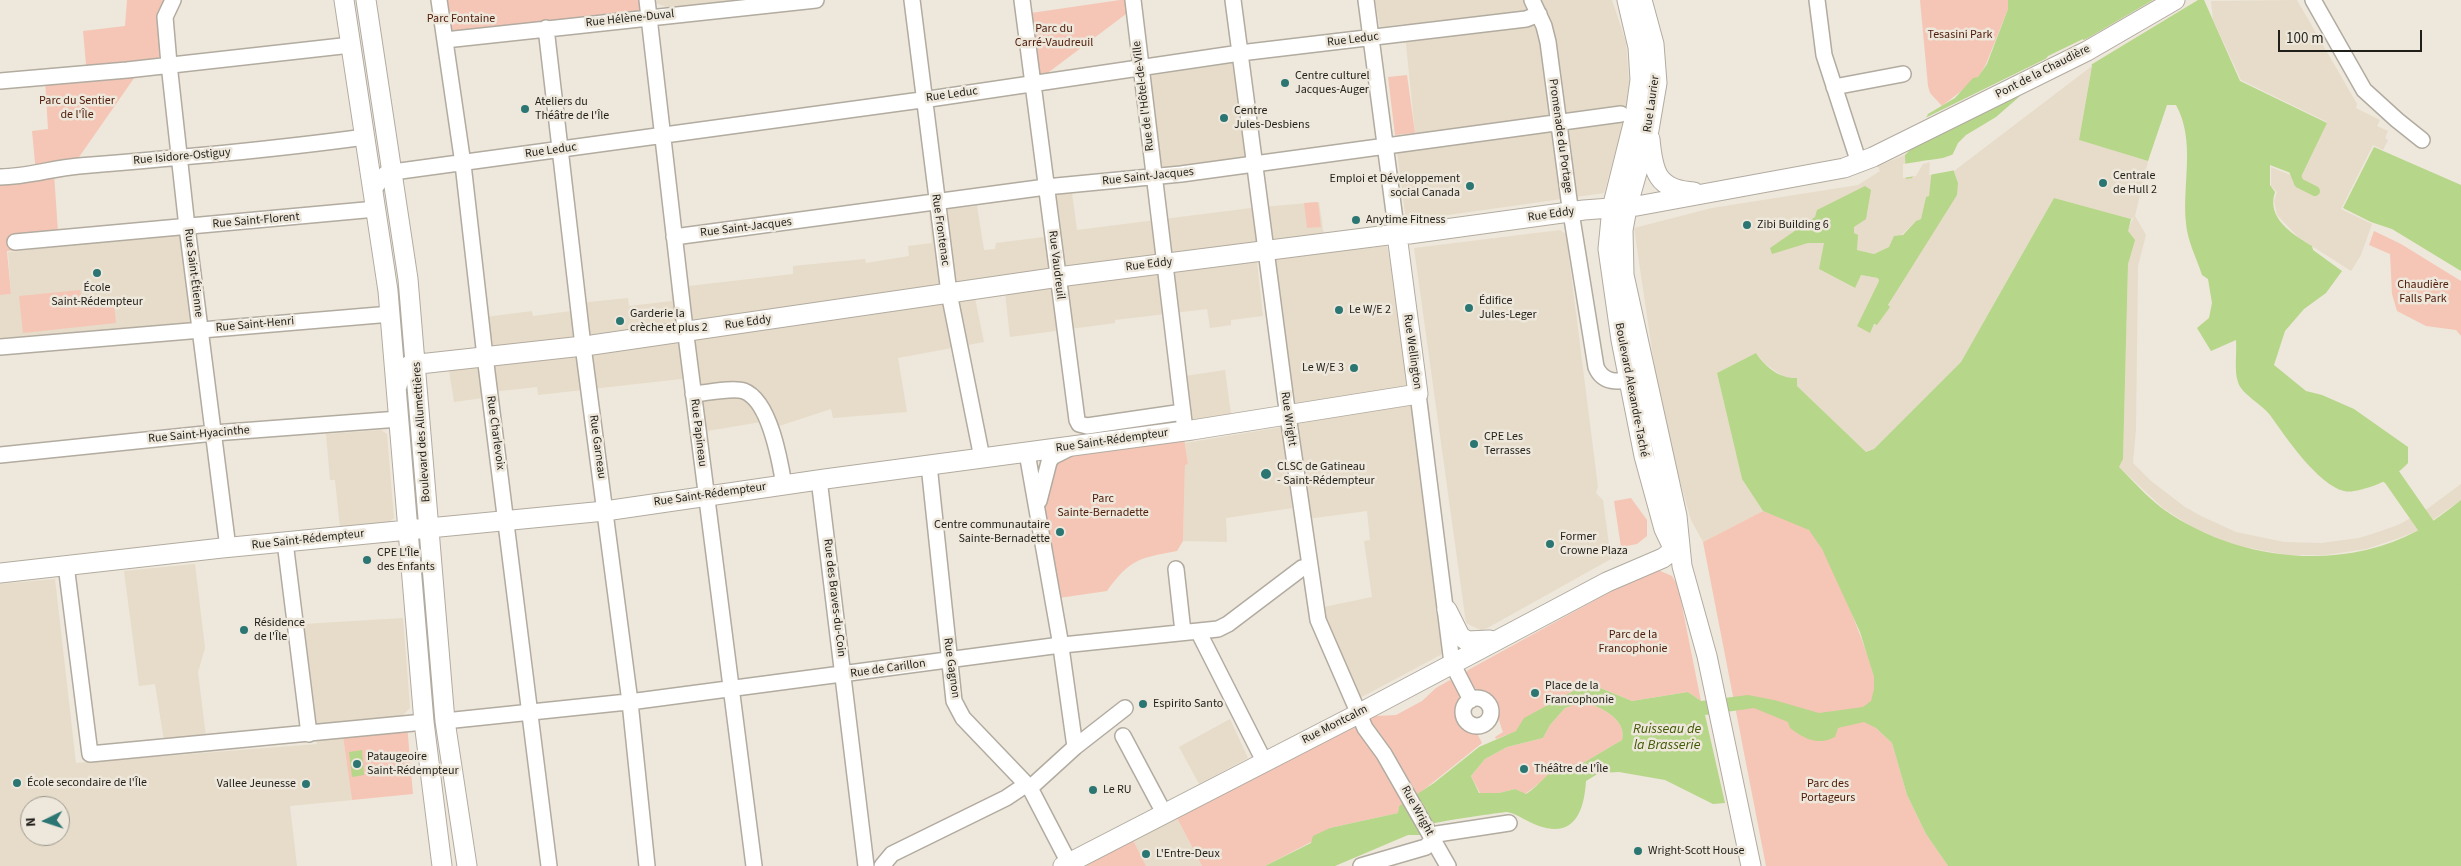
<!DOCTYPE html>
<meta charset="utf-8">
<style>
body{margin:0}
#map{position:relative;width:2461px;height:866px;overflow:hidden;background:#eee7db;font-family:"Source Sans 3",sans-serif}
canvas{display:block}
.north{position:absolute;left:20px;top:796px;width:50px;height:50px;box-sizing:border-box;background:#eee7db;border:1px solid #9c978e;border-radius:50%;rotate:266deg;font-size:14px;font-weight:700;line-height:20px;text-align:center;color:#211f1a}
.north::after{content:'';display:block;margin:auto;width:18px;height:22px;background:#2b7573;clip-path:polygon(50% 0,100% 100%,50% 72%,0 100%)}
.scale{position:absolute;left:2278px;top:30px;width:144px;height:22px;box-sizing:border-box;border:2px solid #211f1a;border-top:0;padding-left:6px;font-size:15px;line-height:18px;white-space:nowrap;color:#211f1a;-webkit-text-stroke:4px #eee7db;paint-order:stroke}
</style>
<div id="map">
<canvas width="2461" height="866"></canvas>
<div class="north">N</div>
<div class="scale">100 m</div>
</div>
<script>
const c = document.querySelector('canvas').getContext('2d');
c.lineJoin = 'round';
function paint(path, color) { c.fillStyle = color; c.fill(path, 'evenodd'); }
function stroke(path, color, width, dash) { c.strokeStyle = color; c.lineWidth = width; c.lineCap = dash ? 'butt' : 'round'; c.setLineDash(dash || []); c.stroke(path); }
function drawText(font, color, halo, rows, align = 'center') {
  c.font = font + ' "Source Sans 3",sans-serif'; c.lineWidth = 5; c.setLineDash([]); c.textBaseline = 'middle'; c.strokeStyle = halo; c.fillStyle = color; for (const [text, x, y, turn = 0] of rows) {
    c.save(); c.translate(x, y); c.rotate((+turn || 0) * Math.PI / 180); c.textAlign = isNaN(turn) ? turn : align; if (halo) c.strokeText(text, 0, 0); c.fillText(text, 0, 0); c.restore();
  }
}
paint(new Path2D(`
 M657 0H761L674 10 656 3Z
 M1375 0H1612L1626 42 1629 82 1624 121 1604 193 1406 221 1395 136 1415 133 1404 24 1380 27Z
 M2297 0 2357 104 2356 108 2380 120 2377 126 2388 131 2385 138 2388 140 2383 150 2373 145 2341 209 2372 224 2361 255 2351 271 2298 237 2277 215 2274 201 2277 192 2271 186V167L2300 179 2327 122 2241 80 2213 20 2211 1Z
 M1232 63 1246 161 1160 171 1148 76Z
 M2092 66 2079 140 2148 161 2135 216 2146 235 2138 266 2136 429 2133 463 2151 481 2185 507 2201 516 2236 532 2284 542 2321 543 2359 538 2378 532 2398 525 2427 509 2461 484V500L2417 531 2399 538 2366 549 2326 555H2288L2233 545 2192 527 2163 508 2119 467 2123 459 2128 264 2134 240 2127 231 2134 217 2131 219 2054 198 1961 362 1874 449 1866 452 1797 386V378H1785L1778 373 1765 364 1756 353 1717 373 1742 479 1763 511 1703 542 1691 520 1676 467 1655 370 1634 228 1712 208 1858 185 1880 171 1878 166 1905 155 1921 161 1933 159 1931 189 1929 196 1926 197 1921 219 1916 221 1889 247 1874 254 1858 250 1819 269 1854 288 1861 275 1878 278 1879 281 1857 326 1877 325 1889 307 1888 306 1958 183 1954 171Z
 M1072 193 1077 230 1251 208 1319 202 1324 236 1255 244 1263 316 1231 320V325L1210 328 1207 309 1115 320V323L1010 337 1005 293 975 298 984 342 898 358 907 412 833 418 831 409 776 427 761 422 707 431 699 377 538 395 537 387 482 393 483 398 454 402 449 370 474 366 486 317 532 311 533 316 571 311 570 304 628 298 629 306 672 301 671 288 793 274V266L865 259 866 263 909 256 908 246 932 243 929 213 948 209 977 206 984 250 995 249 996 243 1044 237 1040 197Z
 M1560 230 1566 234 1598 487 1596 493 1603 500 1611 559 1482 631 1466 623 1414 248Z
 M179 234 193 323 0 338V295L11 294 8 252Z
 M1387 246 1405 330 1446 652 1358 699 1326 626 1324 607 1372 597 1364 541 1370 540 1367 511 1307 519 1292 411 1276 258Z
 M1225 370 1231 414 1191 420 1185 376Z
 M1282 427 1292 508 1226 518 1227 542 1183 541 1185 464H1188L1185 443Z
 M381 430 387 434 394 518 387 524 340 528 335 480H330L326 434Z
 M195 564 205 648 198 672 206 737 164 741 155 684 139 686 124 571Z
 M55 579 76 763 317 744 304 624 403 618 410 708 401 717 341 723 352 800 290 806 297 866H0V584ZM30 806H60V836H30Z
 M1230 719 1248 758 1199 784 1179 747Z
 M1177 818 1202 866H1146L1133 840Z`), '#e7dcc9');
paint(new Path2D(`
 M127 0H170L163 69 139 71 70 170 54 173 58 232 15 242 16 250 7 251 11 294 0 295V177L36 173 32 131 48 129 45 80 87 76 83 31 125 26Z
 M439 0H647L649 17 445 40Z
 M1120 0H1133L1134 8 1033 84 1024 14Z
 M1920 0H2008V9L1986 64 1978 78 1942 106 1930 93 1928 86Z
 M1407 75 1415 133 1395 135 1388 77Z
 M1318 202 1321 227 1307 228 1304 203Z
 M2374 231 2401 244 2461 281V336L2456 330 2426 326 2397 311 2392 294 2390 254 2369 245Z
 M80 290 84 307 114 304 116 323 23 333 19 296Z
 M1183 431 1188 464 1185 465 1183 541 1177 551C1139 558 1130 559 1107 591L1052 599 1040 493 1052 457Z
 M1631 498 1647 520V536L1637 544 1621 547 1614 501Z
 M1763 511C1775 516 1801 523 1809 530 1826 545 1869 652 1874 677 1877 692 1869 707 1865 721L1876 728 1892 743 1907 795 1926 834 1948 866H1766L1703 542Z
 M1658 570 1672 576 1678 586 1701 701 1688 692 1632 701 1588 683 1525 718 1517 731 1496 739 1495 737 1503 732C1499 723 1497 707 1492 702 1481 689 1474 693 1465 674L1468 670 1639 576Z
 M1450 680C1463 688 1458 698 1459 710 1459 715 1465 723 1467 729L1477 733 1482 743 1416 796 1399 806 1398 813 1330 828 1311 842 1265 866H1202L1177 818 1350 728 1376 716 1396 715 1422 701 1436 688Z
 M1582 702C1598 705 1628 719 1622 740L1578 766C1559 760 1540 785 1525 794L1515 789 1499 793H1480L1471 776 1485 759 1507 747 1543 738 1550 725 1565 708Z
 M407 724 413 794 352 800 342 730Z
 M1133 840 1146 866H1086Z`), '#f5c6b6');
paint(new Path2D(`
 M2008 0H2204L2240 81 2327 123 2301 177 2270 165V185L2275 192C2266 218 2292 234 2312 246L2313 250 2342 271 2326 293 2304 309 2285 331 2274 365 2306 391 2322 395 2354 409 2408 447V463C2398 474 2384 483 2370 487 2362 489 2352 493 2344 491 2318 485 2285 436 2270 415 2262 404 2241 394 2238 382 2234 371 2237 353 2236 340L2211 351 2197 328 2209 318 2212 303 2208 279 2202 275C2197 259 2187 240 2186 223 2182 184 2196 141 2176 105H2167L2148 161 2079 140 2092 66 2083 39 2048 56 2019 97 1996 117 1966 135 1958 143 1950 160 1958 183 1957 195 1888 305 1890 307 1877 325 1874 324 1870 333 1857 326 1879 281 1878 278 1861 275 1855 288 1819 269 1824 243H1808L1772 254 1770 248 1815 217 1817 210 1865 186 1871 190 1866 219 1854 227V233L1858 235 1857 250 1874 254 1889 247 1894 236 1903 235 1916 221 1921 219 1926 197 1929 196 1933 160 1921 161 1912 178 1906 179 1905 155 1912 148 1928 114 1955 98 1973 78 1978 77 1987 64 2008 9Z
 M2374 147 2461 185V271L2392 229 2371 222 2343 208Z
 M2054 198 2131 219 2128 231 2135 240 2128 264 2123 459 2119 467C2133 481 2147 497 2163 509 2235 560 2338 573 2417 531 2433 522 2447 511 2461 500V866H1948L1926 834 1907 795 1892 743 1876 728 1864 722 1838 728 1835 737C1817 746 1805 739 1790 728L1788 722 1754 708 1705 715 1725 803 1713 804 1665 780 1619 772 1599 773 1586 781C1584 811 1575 838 1539 826 1529 823 1518 814 1507 812 1502 812 1436 822 1431 824 1428 826 1424 832 1421 835H1408L1335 866H1265L1311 843 1313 836 1330 828 1398 813 1399 806 1434 783 1479 747 1516 731 1524 718 1588 683 1632 701 1688 692 1701 701 1748 695 1774 700 1819 713 1863 707 1871 701 1874 689V677L1860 632 1822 549 1809 530 1763 511 1742 479 1717 373 1756 353C1765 367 1780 379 1797 378V386L1866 452 1874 449 1961 362ZM1582 702C1598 705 1628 719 1622 740L1578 766C1555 758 1543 784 1526 794L1515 789 1499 793H1479L1471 776 1485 759 1507 747 1543 738 1550 725 1565 708Z
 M362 750 364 775 352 777 349 752Z`), '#b6d689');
paint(new Path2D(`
 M2153 0H2198L2089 66 2082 43 2050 58 2025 93 1912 148 1911 145 1923 119 2088 38Z
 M1954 154 1953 160 1956 170 1929 175 1930 162 1923 164 1916 176 1903 178V164L1943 158Z`), '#eee7db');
stroke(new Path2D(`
 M2291 163 2299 183 2315 191`), '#b6d689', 10);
stroke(new Path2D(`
 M2373 463 2392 477 2461 576`), '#b6d689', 18);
const minor = new Path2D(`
 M173 0 165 17 169 64 187 227 228 548
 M439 0 463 164 484 348 549 866
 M647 0 684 320 754 866
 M912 0 949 293 982 458
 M1022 0 1077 420 1079 424 1087 426 1183 412
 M1133 0 1184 422
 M1233 0 1286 402 1318 620 1365 728 1384 754 1448 866
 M1366 0 1397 235
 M1532 0 1544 26 1548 42 1569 200 1596 367C1604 386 1622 381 1638 379
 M1817 0 1824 55 1859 163
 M2313 0 2364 90 2397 120 2422 140
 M546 28 583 346 630 702 647 866
 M445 40 816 0
 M0 81 127 70 351 45
 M1834 87 1903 74
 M0 177C27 177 53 168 79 166 175 158 270 150 365 137
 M373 191 385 174 393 172 936 98 1240 53 1526 19 1539 14
 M674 237 1046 187 1181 174 1621 114
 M15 242 376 209
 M0 347 391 314
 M693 394C706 393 733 387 744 391 770 401 780 461 784 485
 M1418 394 1452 663 1471 700
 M1027 453 1060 640 1075 747
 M0 455 214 433 399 419
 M929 465 954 701 963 718 1030 788 1069 863
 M819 479 866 866
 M1039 501 1049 462 1052 457 1068 449
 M285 542 309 734
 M66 565 90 754 424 722
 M1176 569 1183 632
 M1198 631 1264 761
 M1463 712a14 14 0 1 1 28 0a14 14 0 1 1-28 0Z
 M445 721 637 701 1053 646 1218 629 1228 624 1302 568 1310 567
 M1123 736 1164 813
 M1030 788 1075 747 1125 708
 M882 866 892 854 1006 798 1027 784
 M1361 866 1426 847 1437 834 1509 823`);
const major = new Path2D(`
 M344 0 388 291 424 722 442 866
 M366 0 408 279 445 721 467 866
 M1627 0 1638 47 1640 80 1635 116 1612 208 1608 249 1621 340 1644 456 1664 529 1676 554
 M1642 0 1654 44 1657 83 1649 130 1627 208 1623 230 1624 275 1677 516 1682 566 1707 656 1751 866
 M1650 139C1653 172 1657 190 1694 192
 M397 386 401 371 410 365 592 345 1066 276 1388 235 1409 234 1584 210 1637 206 1844 168 1873 157 2087 51 2175 0
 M0 573 222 548 605 511 825 479 1192 430 1418 394 1397 235
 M1447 610 1460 636 1467 641 1490 640
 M1063 866 1358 714 1607 582 1663 558 1680 545`);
stroke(minor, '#b2aba0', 18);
stroke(major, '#b2aba0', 21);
stroke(minor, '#fff', 15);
stroke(major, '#fff', 19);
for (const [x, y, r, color] of [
 [1285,83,5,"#2b7573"],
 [525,109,5,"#2b7573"],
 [1224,118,5,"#2b7573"],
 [2103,183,5,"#2b7573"],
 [1470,186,5,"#2b7573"],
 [1356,220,5,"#2b7573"],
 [1747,225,5,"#2b7573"],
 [97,273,5,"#2b7573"],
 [1469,308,5,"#2b7573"],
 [1339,310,5,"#2b7573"],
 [620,321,5,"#2b7573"],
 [1354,368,5,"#2b7573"],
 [1474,444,5,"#2b7573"],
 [1266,474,6,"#2b7573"],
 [1060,532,5,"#2b7573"],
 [1550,544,5,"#2b7573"],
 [367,560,5,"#2b7573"],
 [244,630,5,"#2b7573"],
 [1535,693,5,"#2b7573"],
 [1143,704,5,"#2b7573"],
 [357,764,5,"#2b7573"],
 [1524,769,5,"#2b7573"],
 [17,783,5,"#2b7573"],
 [306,784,5,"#2b7573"],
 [1093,790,5,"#2b7573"],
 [1638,851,5,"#2b7573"],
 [1146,854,5,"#2b7573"]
]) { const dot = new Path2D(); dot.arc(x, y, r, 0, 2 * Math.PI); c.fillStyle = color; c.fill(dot); stroke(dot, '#eee7db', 2); }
drawText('12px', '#4e1b09', '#eee7db', [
 ["Parc Fontaine",461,19],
 ["Parc du",1054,29],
 ["Carré-Vaudreuil",1054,43],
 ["Tesasini Park",1960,35],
 ["Parc du Sentier",77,101],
 ["de l'Île",77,115],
 ["Chaudière",2423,285],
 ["Falls Park",2423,299],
 ["Parc",1103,499],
 ["Sainte-Bernadette",1103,513],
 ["Parc de la",1633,635],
 ["Francophonie",1633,649],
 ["Parc des",1828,784],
 ["Portageurs",1828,798]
]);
drawText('12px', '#211f1a', '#eee7db', [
 ["Rue Hélène-Duval",630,19,-6],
 ["Rue Leduc",1353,40,-7],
 ["Pont de la Chaudière",2043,72,-27],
 ["Rue Leduc",952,95,-8],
 ["Rue de l'Hôtel-de-Ville",1144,96,-97],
 ["Rue Laurier",1652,104,-82],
 ["Promenade du Portage",1560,136,82],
 ["Rue Leduc",551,151,-8],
 ["Rue Isidore-Ostiguy",182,157,-5],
 ["Rue Saint-Jacques",1148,177,-6],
 ["Rue Eddy",1551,215,-8],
 ["Rue Saint-Florent",256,221,-5],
 ["Rue Saint-Jacques",746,228,-7],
 ["Rue Frontenac",940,230,82],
 ["Rue Vaudreuil",1056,265,83],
 ["Rue Eddy",1149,265,-7],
 ["Rue Saint-Étienne",193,273,83],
 ["Rue Eddy",748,323,-8],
 ["Rue Saint-Henri",255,325,-5],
 ["Rue Wellington",1412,352,82],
 ["Boulevard Alexandre-Taché",1631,390,79],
 ["Rue Wright",1288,419,82],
 ["Boulevard des Allumettières",422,432,-94],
 ["Rue Charlevoix",495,433,82],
 ["Rue Papineau",698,433,83],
 ["Rue Saint-Hyacinthe",199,435,-5],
 ["Rue Saint-Rédempteur",1112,441,-8],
 ["Rue Garneau",597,447,82],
 ["Rue Saint-Rédempteur",710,495,-8],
 ["Rue Saint-Rédempteur",308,540,-6],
 ["Rue des Braves-du-Coin",834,598,83],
 ["Rue Gagnon",951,668,82],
 ["Rue de Carillon",888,669,-8],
 ["Rue Montcalm",1335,725,-27],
 ["Rue Wright",1417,811,61]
]);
drawText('12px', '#211f1a', '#eee7db', [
 ["Centre culturel",1295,76],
 ["Jacques-Auger",1295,90],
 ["Ateliers du",535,102],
 ["Théâtre de l'Île",535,116],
 ["Centre",1234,111],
 ["Jules-Desbiens",1234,125],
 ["Centrale",2113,176],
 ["de Hull 2",2113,190],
 ["Emploi et Développement",1460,179,"right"],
 ["social Canada",1460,193,"right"],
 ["Anytime Fitness",1366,220],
 ["Zibi Building 6",1757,225],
 ["École",97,288,"center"],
 ["Saint-Rédempteur",97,302,"center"],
 ["Édifice",1479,301],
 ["Jules-Leger",1479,315],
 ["Le W/E 2",1349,310],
 ["Garderie la",630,314],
 ["crèche et plus 2",630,328],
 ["Le W/E 3",1344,368,"right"],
 ["CPE Les",1484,437],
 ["Terrasses",1484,451],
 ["CLSC de Gatineau",1277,467],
 ["- Saint-Rédempteur",1277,481],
 ["Centre communautaire",1050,525,"right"],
 ["Sainte-Bernadette",1050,539,"right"],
 ["Former",1560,537],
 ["Crowne Plaza",1560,551],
 ["CPE L'Île",377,553],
 ["des Enfants",377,567],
 ["Résidence",254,623],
 ["de l'Île",254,637],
 ["Place de la",1545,686],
 ["Francophonie",1545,700],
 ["Espirito Santo",1153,704],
 ["Pataugeoire",367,757],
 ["Saint-Rédempteur",367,771],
 ["Théâtre de l'Île",1534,769],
 ["École secondaire de l'Île",27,783],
 ["Vallee Jeunesse",296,784,"right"],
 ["Le RU",1103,790],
 ["Wright-Scott House",1648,851],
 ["L'Entre-Deux",1156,854]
], 'left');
drawText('italic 14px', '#415b05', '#eee7db', [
 ["Ruisseau de",1667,730],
 ["la Brasserie",1667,746]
]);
</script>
